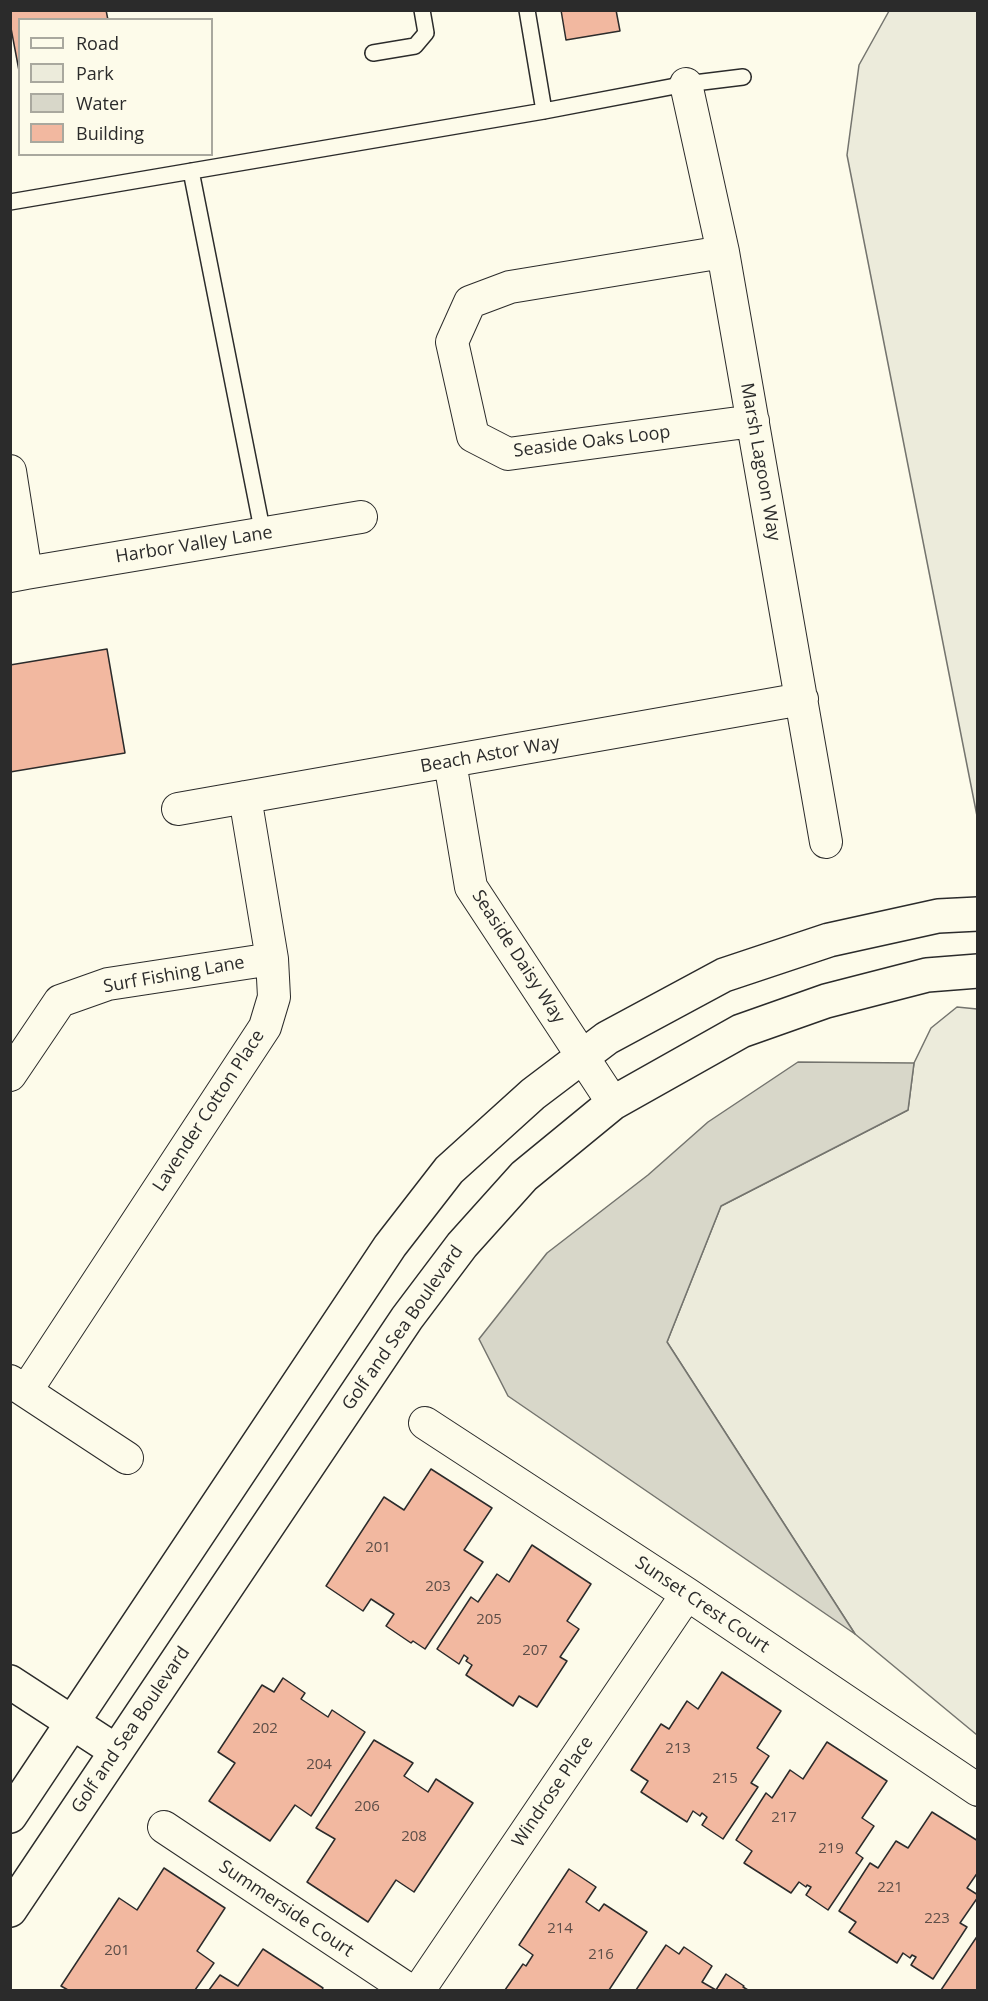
<!DOCTYPE html>
<style>
body{margin:0}
#map{position:relative;width:988px;height:2001px;overflow:hidden;background:#fdfbea;font-family:"Open Sans",sans-serif}
canvas{display:block}
.frame{position:absolute;inset:0;border:12px solid #2b2b2b;pointer-events:none}
.legend{position:absolute;left:18px;top:18px;width:195px;height:138px;box-sizing:border-box;background:#fdfbea;border:2px solid #a9a89e;margin:0;padding:8px 10px;list-style:none;font-size:18px;color:#2b2b2b}
.legend li{display:flex;align-items:center;gap:12px;height:30px}
.legend b{width:30px;border:2px solid #a9a89e}
</style>
<div id="map">
<canvas width="988" height="2001"></canvas>
<div class="frame"></div>
<ul class="legend">
<li><b style="height:8px;background:#fdfbea"></b>Road</li>
<li><b style="height:16px;background:#ecebdb"></b>Park</li>
<li><b style="height:16px;background:#d8d7c9"></b>Water</li>
<li><b style="height:16px;background:#f2b8a0"></b>Building</li>
</ul>
</div>
<script>
const c = document.querySelector('canvas').getContext('2d');
c.lineJoin = 'round';
function paint(path, color) { c.fillStyle = color; c.fill(path, 'evenodd'); }
function stroke(path, color, width, dash) { c.strokeStyle = color; c.lineWidth = width; c.lineCap = dash ? 'butt' : 'round'; c.setLineDash(dash || []); c.stroke(path); }
function drawText(font, color, halo, rows, align = 'center') {
  c.font = font + ' "Open Sans",sans-serif'; c.lineWidth = 4.5; c.setLineDash([]); c.textBaseline = 'middle'; c.strokeStyle = halo; c.fillStyle = color; for (const [text, x, y, turn = 0] of rows) {
    c.save(); c.translate(x, y); c.rotate((+turn || 0) * Math.PI / 180); c.textAlign = isNaN(turn) ? turn : align; if (halo) c.strokeText(text, 0, 0); c.fillText(text, 0, 0); c.restore();
  }
}
const green = new Path2D(`
 M889 11H977V816L847 155 859 65Z
 M957 1007 977 1009V1735L855 1634 667 1342 721 1206 908 1110 914 1063 931 1028Z`);
paint(green, '#ecebdb');
stroke(green, '#74746e', 1.5);
const water = new Path2D(`
 M798 1062 914 1063 908 1110 721 1206 667 1342 855 1634 508 1396 479 1339 547 1253 648 1175 708 1122Z`);
paint(water, '#d8d7c9');
stroke(water, '#74746e', 1.5);
const building = new Path2D(`
 M10 10H106L108 20H20V76L10 23Z
 M561 10H616L620 31 566 40Z
 M107 649 125 753 10 772V665Z
 M431 1469 492 1508 464 1550 483 1562 425 1649 413 1641 411 1643 386 1626 394 1614 371 1599 363 1611 326 1586 384 1497 404 1510Z
 M532 1545 591 1584 567 1621 579 1629 560 1657 567 1661 537 1707 519 1696 513 1706 466 1675 472 1665 466 1661 468 1658 464 1655 459 1664 437 1649 471 1597 478 1602 497 1574 509 1582Z
 M722 1672 781 1711 757 1748 769 1756 751 1783 758 1787 723 1839 702 1825 707 1817 702 1813 700 1816 693 1811 687 1822 641 1792 648 1781 631 1770 661 1724 669 1729 687 1701 698 1709Z
 M283 1678 305 1693 301 1699 328 1717 332 1710 365 1732 311 1816 295 1805 270 1841 209 1801 235 1763 218 1752 262 1685 274 1692Z
 M374 1740 413 1763 404 1776 428 1792 436 1779 473 1803 414 1892 396 1880 368 1922 307 1882 335 1839 316 1828Z
 M827 1742 887 1781 862 1818 874 1826 856 1853 863 1858 828 1910 806 1895 811 1887 807 1885 806 1887 799 1882 791 1893 744 1863 752 1851 736 1840 766 1793 772 1798 790 1770 803 1779Z
 M932 1812 978 1841V1872L967 1888 978 1895V1897L960 1923 967 1927 933 1979 911 1965 916 1957 912 1955 910 1958 903 1953 897 1963 849 1932 856 1922 839 1911 870 1863 878 1868 896 1841 908 1848Z
 M164 1868 225 1908 197 1951 214 1963 195 1990H68L61 1986 119 1898 137 1910Z
 M569 1869 596 1887 586 1902 599 1911 604 1904 647 1932 609 1990H505L523 1964 526 1966 533 1955 519 1945Z
 M978 1935V1990H941Z
 M666 1945 679 1954 684 1947 712 1966 702 1982 716 1990H636Z
 M263 1949 323 1988 322 1990H209L220 1975 238 1986Z
 M726 1974 744 1986 743 1987 748 1990H716Z`);
paint(building, '#f2b8a0');
stroke(building, '#2b2b2b', 1.5);
const lane = new Path2D(`
 M527 10 544 111
 M373 53 415 46 426 33 422 10
 M191 171 263 534
 M10 202 544 111 686 84 743 77`);
const street = new Path2D(`
 M686 84 723 252 826 842
 M723 252 510 287 470 302 452 342 473 436 508 454 753 421
 M10 471 26 573 10 576
 M26 573 361 517
 M450 762 471 887 613 1103
 M178 809 802 699
 M10 1075 60 1001 108 984 272 959
 M10 1381 127 1458
 M26 1391 265 1027 274 997 272 959 245 797
 M425 1423 687 1594 978 1790
 M164 1827 409 1990
 M419 1990 687 1594`);
const secondary = new Path2D(`
 M10 1682 116 1751
 M10 1816 390 1246 449 1170 533 1094 607 1038 724 975 829 940 938 916 978 914
 M10 1910 407 1318 462 1245 524 1176 613 1103 741 1031 826 1001 927 975 978 971`);
stroke(lane, '#2b2b2b', 18);
stroke(street, '#2b2b2b', 34);
stroke(secondary, '#2b2b2b', 36);
stroke(lane, '#fdfbea', 15);
stroke(street, '#fdfbea', 32);
stroke(secondary, '#fdfbea', 33);
drawText('15px', '#5d4e48', null, [
 ["201",378,1548],
 ["203",438,1587],
 ["205",489,1620],
 ["207",535,1651],
 ["202",265,1729],
 ["213",678,1749],
 ["204",319,1765],
 ["215",725,1779],
 ["206",367,1807],
 ["217",784,1818],
 ["208",414,1837],
 ["219",831,1849],
 ["221",890,1888],
 ["223",937,1919],
 ["214",560,1929],
 ["201",117,1951],
 ["216",601,1955]
]);
drawText('18px', '#2b2b2b', '#fdfbea', [
 ["Seaside Oaks Loop",592,442,-7],
 ["Marsh Lagoon Way",760,462,80],
 ["Harbor Valley Lane",194,545,-9],
 ["Beach Astor Way",490,755,-10],
 ["Seaside Daisy Way",518,957,57],
 ["Surf Fishing Lane",174,975,-10],
 ["Lavender Cotton Place",209,1111,-57],
 ["Golf and Sea Boulevard",403,1328,-55],
 ["Sunset Crest Court",702,1605,34],
 ["Golf and Sea Boulevard",131,1730,-56],
 ["Windrose Place",553,1792,-56],
 ["Summerside Court",286,1909,34]
]);
</script>
